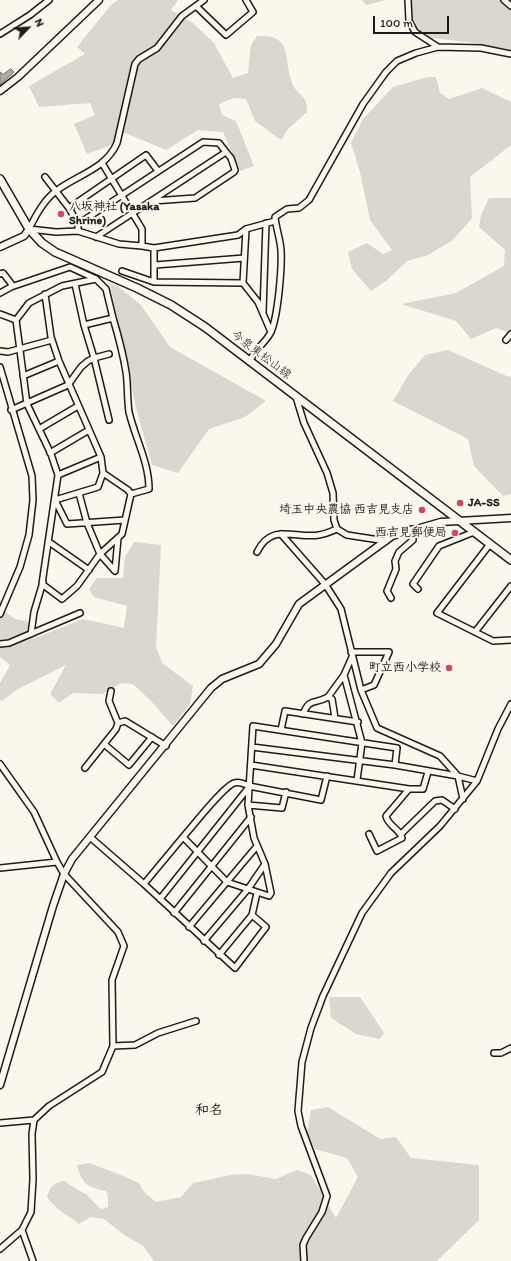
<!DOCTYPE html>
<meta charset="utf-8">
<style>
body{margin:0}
#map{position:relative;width:511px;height:1261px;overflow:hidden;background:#fbf7ec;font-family:Itim,sans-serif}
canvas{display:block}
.north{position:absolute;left:8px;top:8px;width:40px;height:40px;-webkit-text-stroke:3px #fbf7ec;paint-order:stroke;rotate:65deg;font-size:11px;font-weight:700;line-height:16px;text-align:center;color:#1c1c1c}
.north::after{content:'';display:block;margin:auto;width:14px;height:18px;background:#1c1c1c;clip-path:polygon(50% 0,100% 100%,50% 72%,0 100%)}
.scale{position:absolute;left:373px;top:16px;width:76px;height:18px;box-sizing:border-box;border:2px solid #1c1c1c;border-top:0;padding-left:5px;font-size:12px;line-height:14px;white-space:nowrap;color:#1c1c1c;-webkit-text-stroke:3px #fbf7ec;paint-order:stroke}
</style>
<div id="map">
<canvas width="511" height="1261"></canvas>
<div class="north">N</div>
<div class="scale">100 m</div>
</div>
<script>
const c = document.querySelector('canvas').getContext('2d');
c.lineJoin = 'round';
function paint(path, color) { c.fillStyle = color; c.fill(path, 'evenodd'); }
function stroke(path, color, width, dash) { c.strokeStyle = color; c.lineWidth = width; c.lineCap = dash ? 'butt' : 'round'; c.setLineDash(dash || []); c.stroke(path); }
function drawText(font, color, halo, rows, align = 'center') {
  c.font = font + ' Itim,"Klee One",sans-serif'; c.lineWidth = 4; c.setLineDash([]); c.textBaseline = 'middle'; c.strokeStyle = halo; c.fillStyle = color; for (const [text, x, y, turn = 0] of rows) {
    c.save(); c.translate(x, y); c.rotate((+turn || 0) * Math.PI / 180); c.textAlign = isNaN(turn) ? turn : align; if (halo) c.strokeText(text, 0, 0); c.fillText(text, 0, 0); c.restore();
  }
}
paint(new Path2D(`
 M118 0H178L171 10 193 23 214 43 233 78 248 73 251 45 257 36C294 34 283 59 292 83 297 96 308 94 307 112L288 129 281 140 255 121 246 99 234 98 219 104 222 115 236 121 254 166 240 171 223 132 198 130 166 150 125 133 109 146 87 154 74 124 95 115 90 103 39 107 29 86 85 54 77 47 111 5Z
 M362 0H386L366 5Z
 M404 0H511V51L475 43 432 38 413 29Z
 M428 77H436L440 93 449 99 482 88 511 102V145L470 177 472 218 453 240 428 255 407 261 386 281 371 291 352 269 348 252 367 243 383 254 392 250 370 220 360 172 351 143 363 119 393 87Z
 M489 198H511V333L496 328 471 339 456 321 401 304 456 293 504 266 505 250 479 227 481 215Z
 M110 284 116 285 141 305 170 347 266 401 245 417 209 429 178 473 152 465 136 408Z
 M448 350 509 377 511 375V494L503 496 474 466 468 439 393 401 409 374 425 355Z
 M134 542 161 545 156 647 162 663 193 686 190 704 173 726 151 701 133 684 121 683 102 694 73 693 59 703 50 694 66 665 16 690 2 701 0 700V683L10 665 0 657V608L15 619 27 621 33 639 83 619 124 628 127 606 94 597 89 589 97 578H123L125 557Z
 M329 997H360L384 1033 380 1039 356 1034 331 1018Z
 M328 1107 380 1139 396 1137 411 1158 479 1165V1220L437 1261H154L143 1246 123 1234 104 1219 91 1217 79 1224C68 1215 55 1209 47 1197 49 1187 55 1182 65 1181 73 1188 75 1188 84 1193 89 1195 95 1205 101 1209L108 1207V1197L106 1191C88 1187 82 1185 77 1165L89 1163 116 1173 139 1183 144 1192 156 1202 181 1197 193 1183 231 1175 247 1174 276 1179 297 1170 311 1175 336 1218 358 1177 347 1158 315 1149 307 1133 311 1110Z`), '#dad7ce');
const water = new Path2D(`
 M11 69 14 72 0 85V72L3 74Z`);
paint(water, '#afaca5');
stroke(water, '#74726e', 1);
const minor = new Path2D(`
 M408 0 409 21 415 32 438 47
 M504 0 511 6
 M196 6 226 35 253 12 246 0
 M0 34 30 15 49 0
 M102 163 142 229V246L119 244 78 231 56 232 29 229C36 215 44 200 56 191 77 175 106 169 117 143L135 64 139 59 157 48 182 16 204 0
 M45 177 69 208 78 224
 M69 208 146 155 158 171
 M78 231V224L203 142 219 143 226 152
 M96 237 226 152 231 158 235 170 234 172 195 198 153 201
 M142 246 154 248 238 235 246 229
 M155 265 244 258
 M122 271 154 282V248
 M0 274 3 273 13 286
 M96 279 106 289 113 318
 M154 282 243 283
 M0 293 11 287 70 267 96 279 62 286 29 303 16 320 0 314
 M45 294 51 337 59 361 101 457 103 473 98 487 55 500
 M263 312 266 223
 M16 320 27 404 51 454 58 475 42 584 62 599 77 586 100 554 122 534 131 494 128 490 103 473
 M84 325 113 318C118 335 123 353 126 372 128 385 127 399 129 412 135 438 149 462 149 489L131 494
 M271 332 258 302 243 283 246 229 275 221
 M506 340 511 334
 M0 351 8 352 52 340
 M109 354 94 358 109 420
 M250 361C255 348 265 344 271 332 278 316 282 268 281 250 280 238 276 228 275 217L287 209 299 208 309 200 363 104 386 72 397 61 416 53 438 47 481 48 511 54
 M0 367 32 476 33 500 29 535 20 567 0 614
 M23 376 59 361
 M296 397 304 423 327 473 333 493 334 520 337 529 347 535 386 541
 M11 410 68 385 81 367 88 361 94 358 84 325 75 284
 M39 429 78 406
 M50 453 89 430
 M58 475 101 457
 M79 493 87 523 100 554 115 571 118 538
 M55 500 67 524 125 520
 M281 534 325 584 341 609 361 690 377 728 440 756 458 776 477 781
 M49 542 89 570
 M490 544 437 613 493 641 511 640
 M257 552C272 522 295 539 319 535 325 534 332 531 337 529
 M418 589 413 584 439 546 474 532
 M391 598 387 591 396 569 395 561 399 552 413 540 412 529
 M475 632 511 586
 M31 634 34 612 43 582
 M0 644 9 643 80 613
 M351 652H389L374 685 361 690
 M344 675 362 743 357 780
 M303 714C310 697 314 705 328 697
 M335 718 332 699 328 697 344 675 352 657
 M118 723 125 721 166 746
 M281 730 285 711 358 722
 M104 744 129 765 152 737
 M252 747 395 765 458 776 463 799
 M0 764 34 812 57 862 64 874 118 932 124 946 112 980 113 1046 102 1072 49 1106 34 1120 32 1134 33 1179 31 1212 22 1230 0 1249
 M251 765 409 789
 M85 768 116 729 118 723 109 701 111 691
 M327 776 321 800 249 786C245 784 239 781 234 783 223 787 193 826 183 837L227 882 269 896 271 893 265 864 254 838 248 805 253 726 397 748 395 765
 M248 805 282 808 286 792
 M369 834 377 851 402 838C400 829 388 826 386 816L409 789H423L428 772
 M401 834 435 801 442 800 455 809
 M90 837 144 884 235 968 266 927 252 915
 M0 868 57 862
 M144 884 183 837
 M160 899 249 787
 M174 913 251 817
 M189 927 257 846
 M204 941 248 889 265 864
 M219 955 252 915 257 893
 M113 1046 135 1045 158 1033 196 1021
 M494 1053H501L511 1048
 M0 1123 34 1120
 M22 1230 33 1261
 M304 1261 303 1245 306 1238 322 1212 327 1196 301 1126 298 1111 302 1062 311 1028 323 996 362 913 391 873 440 826 477 781 498 729 511 704`);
const tertiary = new Path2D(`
 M0 91 18 77 99 0
 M0 247 24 236 29 229
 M0 1085 53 906 64 874 72 859 211 688 222 679 259 664 276 644 299 604 392 536 441 522 511 518`);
const secondary = new Path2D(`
 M0 179 29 229 42 243 55 252 137 288 171 305 205 327 511 560`);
stroke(minor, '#1c1c1c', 8);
stroke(tertiary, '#1c1c1c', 9);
stroke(secondary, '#1c1c1c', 10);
stroke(minor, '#fbf7ec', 5);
stroke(tertiary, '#fbf7ec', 6);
stroke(secondary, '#fbf7ec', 7);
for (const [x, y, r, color] of [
 [61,214,4,"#d1495b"],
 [460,503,4,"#d1495b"],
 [422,510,4,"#d1495b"],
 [455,533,4,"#d1495b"],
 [449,668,4,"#d1495b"]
]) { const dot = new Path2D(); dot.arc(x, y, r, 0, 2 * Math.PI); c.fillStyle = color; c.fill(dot); stroke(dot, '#fbf7ec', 1.5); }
drawText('bold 12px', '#1c1c1c', '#fbf7ec', [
 ["八坂神社 (Yasaka",69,207,"left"],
 ["Shrine)",69,221,"left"],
 ["JA-SS",468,503,"left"],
 ["埼玉中央農協 西吉見支店",414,510],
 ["西吉見郵便局",447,533],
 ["町立西小学校",441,668]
], 'right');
drawText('12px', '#1c1c1c', '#fbf7ec', [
 ["今泉東松山線",261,355,37]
]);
drawText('bold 14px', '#1c1c1c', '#fbf7ec', [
 ["和名",209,1110]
]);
</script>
